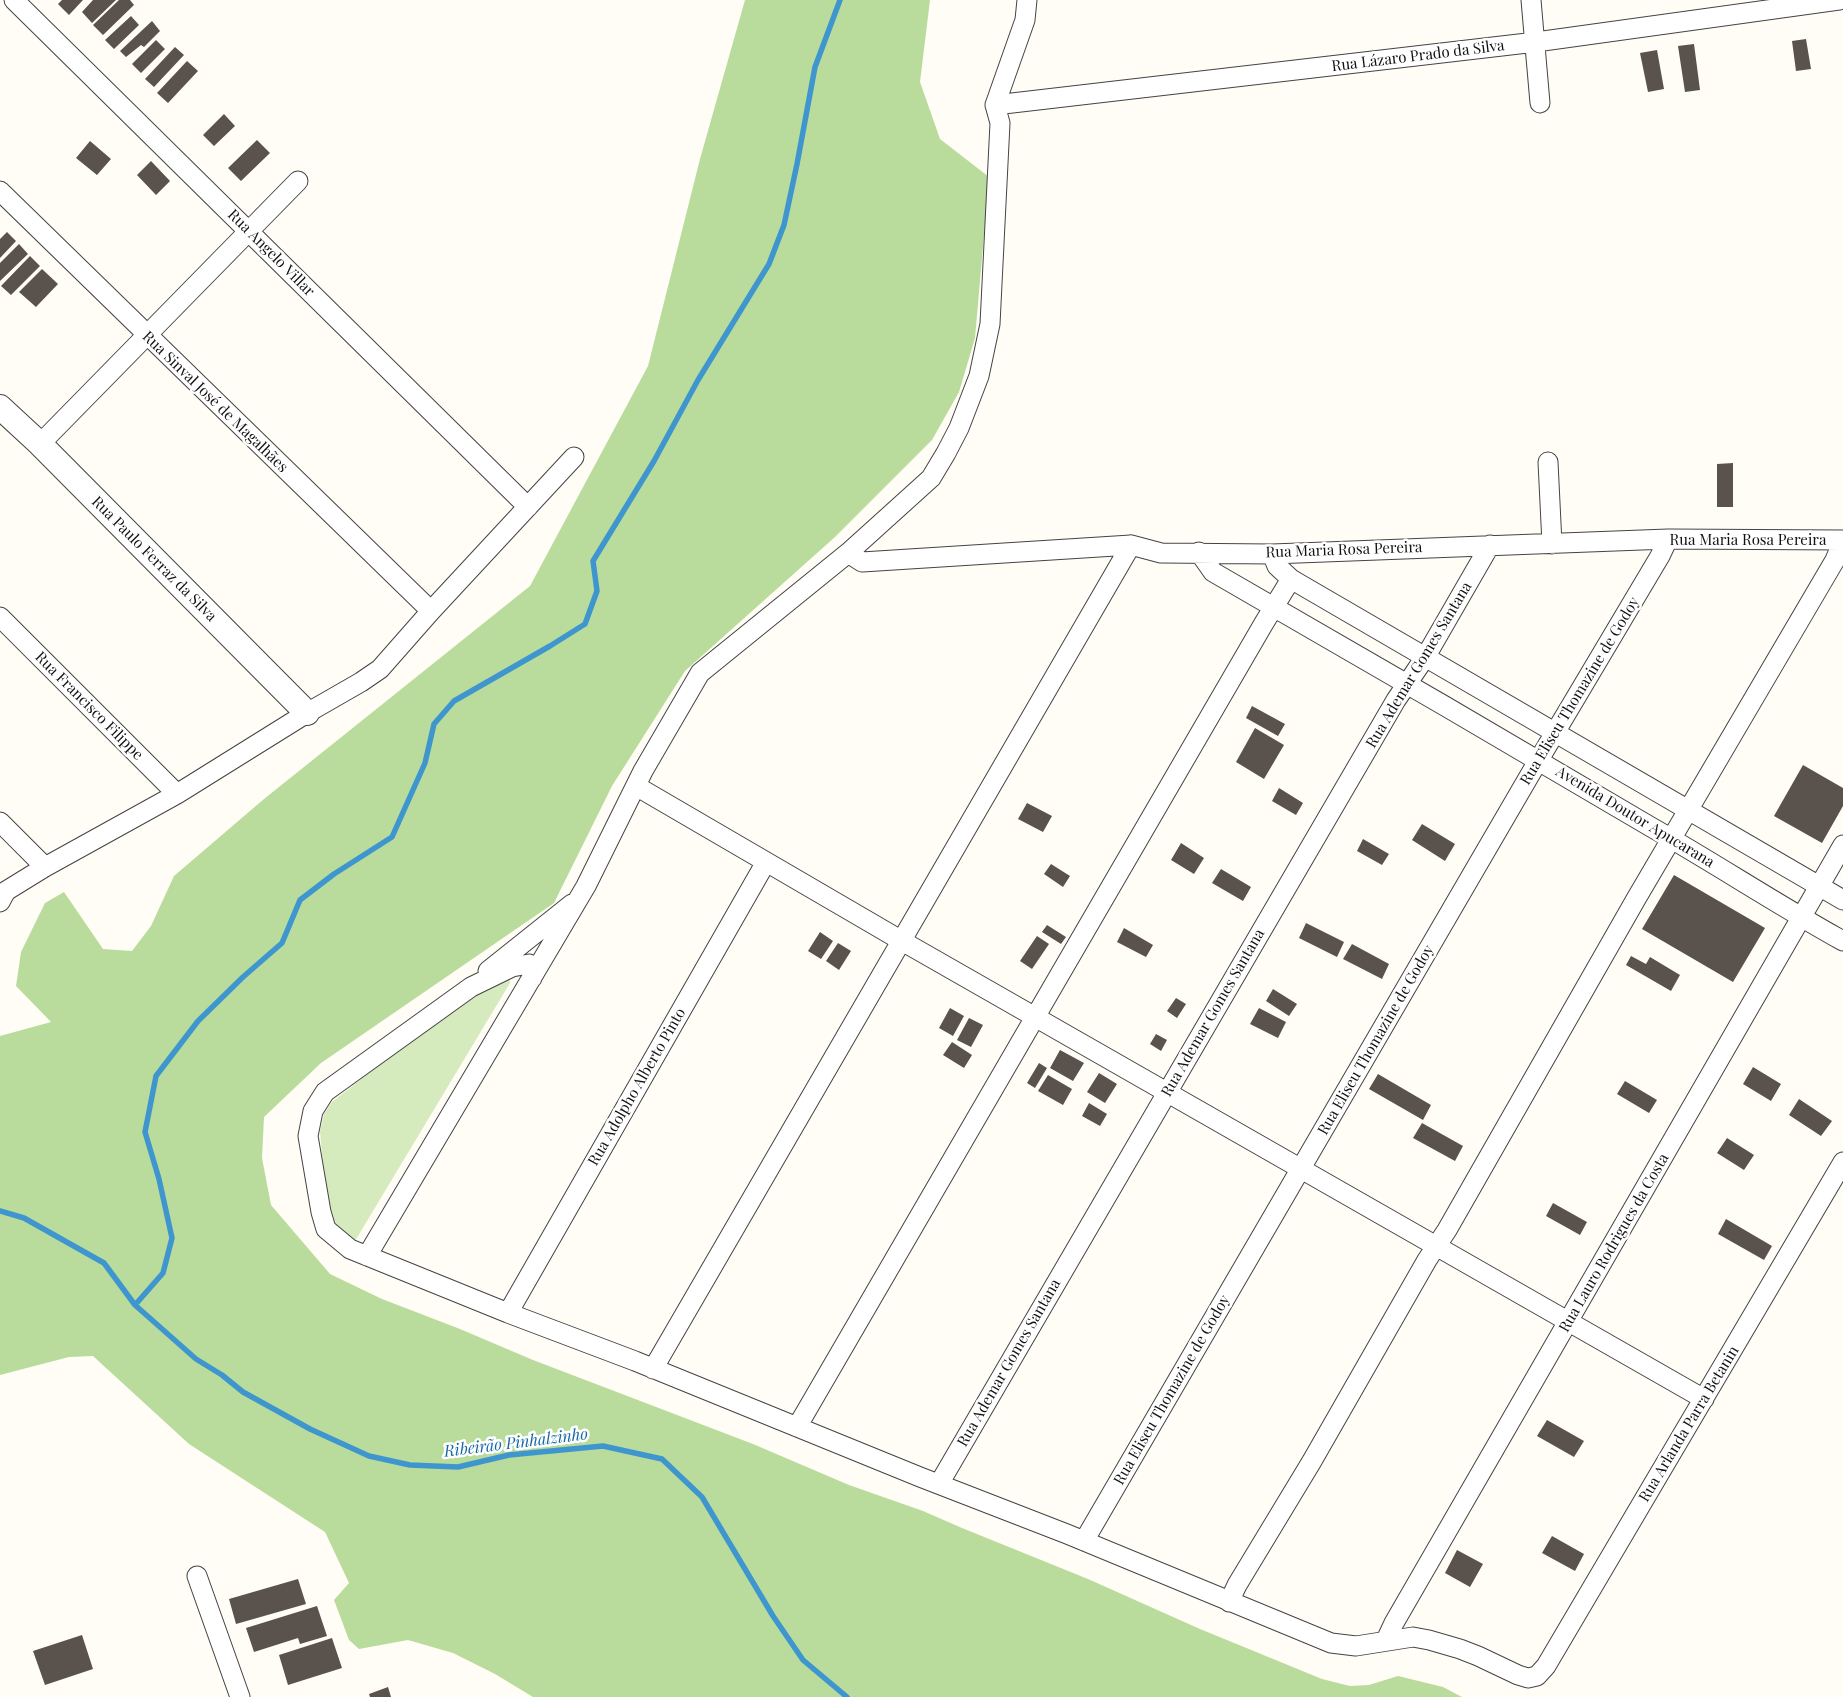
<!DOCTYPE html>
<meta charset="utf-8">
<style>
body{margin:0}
canvas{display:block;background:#fffdf5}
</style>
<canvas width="1843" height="1697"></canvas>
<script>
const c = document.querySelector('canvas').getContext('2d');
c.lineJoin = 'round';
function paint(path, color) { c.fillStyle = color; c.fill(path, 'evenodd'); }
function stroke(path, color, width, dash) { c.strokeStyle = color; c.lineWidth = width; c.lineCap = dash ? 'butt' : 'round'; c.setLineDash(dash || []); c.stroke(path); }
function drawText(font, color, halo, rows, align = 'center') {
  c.font = font + ' "Playfair Display",serif'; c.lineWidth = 5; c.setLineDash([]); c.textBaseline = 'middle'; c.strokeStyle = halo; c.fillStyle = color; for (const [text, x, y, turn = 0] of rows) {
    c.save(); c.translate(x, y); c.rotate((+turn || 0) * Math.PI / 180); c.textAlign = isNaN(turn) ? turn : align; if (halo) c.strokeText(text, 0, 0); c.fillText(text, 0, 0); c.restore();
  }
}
paint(new Path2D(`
 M498 972 510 976V983L355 1241 340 1231 333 1223 326 1205 320 1131 324 1114 332 1102Z`), '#d5ebbd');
paint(new Path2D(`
 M745 0H930L920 82 940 139 989 177 975 338 959 392 932 440 835 537 685 671 612 786 554 903 321 1063 264 1117 262 1158 271 1205 330 1274 382 1299 460 1329 533 1360 753 1444 849 1485 923 1511 962 1528 1088 1579 1200 1629 1322 1679 1350 1686 1369 1685 1398 1676 1443 1687 1462 1697H533L495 1674 453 1653 408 1640 359 1649 349 1640 334 1600 349 1583 325 1532 189 1444 93 1356 69 1357 0 1375V1036L51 1022 16 986 21 952 45 903 64 892 103 949 132 951 151 926 174 876 264 799 530 586 648 366 700 159Z`), '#b9dc9c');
stroke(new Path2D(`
 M0 1211 24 1218 104 1263 135 1305 196 1359 222 1375 243 1392 310 1429 369 1456 410 1465 458 1467 509 1455 603 1446 662 1459 702 1497 773 1616 803 1660 847 1697
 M135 1305 163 1273 172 1238 159 1179 145 1132 156 1076 198 1021 243 977 282 943 300 900 334 874 392 837 425 763 434 724 454 701 550 646 585 624 597 591 593 561 654 461 698 380 769 264 784 225 797 164 815 67 840 0`), '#3f96cf', 5.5);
paint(new Path2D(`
 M62 0H83L69 15 58 4Z
 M93 0H116L92 23 82 12Z
 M119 0H130L134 5 103 35 93 25Z
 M131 16 139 25 114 49 105 40Z
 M152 21 160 31 144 47 141 45 126 57 120 51Z
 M1806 39 1811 69 1796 71 1792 41Z
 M156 40 165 49 141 73 132 64Z
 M1694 44 1700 90 1685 92 1678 46Z
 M175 47 184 55 154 87 145 79Z
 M1657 50 1664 89 1648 92 1640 53Z
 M187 61 198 71 168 103 157 93Z
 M224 114 235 126 214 146 203 135Z
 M257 140 270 153 241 181 228 168Z
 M90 141 111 159 97 175 76 158Z
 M151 161 170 181 156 195 137 175Z
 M7 232 16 241 0 258V239Z
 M19 244 28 254 0 281V263Z
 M30 256 40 266 11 295 1 286Z
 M42 269 58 284 36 307 19 292Z
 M1733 463V507H1717V464Z
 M1252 706 1285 724 1278 736 1246 718Z
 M1255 728 1284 745 1264 779 1236 762Z
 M1803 765 1843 788V806L1822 843 1774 816Z
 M1279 788 1303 803 1296 815 1272 801Z
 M1027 803 1052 816 1043 832 1018 819Z
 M1422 824 1455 844 1445 861 1412 840Z
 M1363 839 1389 854 1382 865 1357 851Z
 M1181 843 1204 858 1194 874 1171 860Z
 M1051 864 1070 876 1063 887 1044 874Z
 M1221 869 1251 887 1243 901 1212 883Z
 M1674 875 1765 928 1733 982 1642 929Z
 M1306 923 1344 942 1337 957 1299 938Z
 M1047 925 1066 937 1061 944 1042 932Z
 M1124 928 1153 945 1146 957 1117 942Z
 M820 932 833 941 821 959 808 951Z
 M1037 936 1049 944 1032 969 1020 961Z
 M838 943 851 951 839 970 826 961Z
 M1352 944 1389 964 1382 979 1343 959Z
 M1631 956 1646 964 1650 957 1680 975 1671 991 1626 965Z
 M1273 989 1297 1004 1289 1016 1266 1001Z
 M1176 998 1186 1004 1177 1018 1167 1011Z
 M950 1008 964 1016 953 1036 939 1028Z
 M1259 1008 1286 1022 1278 1038 1250 1024Z
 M969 1018 983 1025 971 1047 957 1040Z
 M1156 1034 1167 1040 1161 1051 1150 1044Z
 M952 1042 972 1055 964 1068 943 1055Z
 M1060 1050 1084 1063 1073 1081 1050 1068Z
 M1039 1063 1047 1068 1035 1088 1027 1083Z
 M1753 1067 1781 1084 1771 1101 1743 1084Z
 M1099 1073 1117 1084 1105 1103 1087 1092Z
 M1378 1074 1431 1105 1423 1120 1369 1089Z
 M1048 1075 1072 1089 1063 1105 1038 1091Z
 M1625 1081 1657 1100 1649 1113 1617 1094Z
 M1799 1099 1832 1121 1821 1136 1789 1115Z
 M1089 1103 1107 1114 1100 1126 1082 1116Z
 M1422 1123 1463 1146 1455 1161 1413 1138Z
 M1727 1138 1754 1155 1744 1170 1717 1153Z
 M1553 1203 1587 1222 1580 1235 1546 1216Z
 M1726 1219 1772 1246 1764 1260 1718 1234Z
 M1547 1420 1584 1441 1574 1457 1537 1436Z
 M1552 1536 1584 1554 1575 1571 1542 1553Z
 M1457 1550 1483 1564 1470 1587 1445 1573Z
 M298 1579 306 1604 236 1624 229 1599Z
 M317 1606 327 1636 300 1644 298 1638 254 1652 246 1628Z
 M82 1635 93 1669 45 1685 33 1651Z
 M332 1638 342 1668 288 1685 279 1655Z
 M388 1687 391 1697H370L369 1694Z`), '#5a524d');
const minor = new Path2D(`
 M14 0 528 507
 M1531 0 1540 103
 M995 105 1536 42 1839 0
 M0 191 431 611
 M40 444 298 181
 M1548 462 1552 544
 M1199 552 1213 572C1359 656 1506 741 1651 827 1716 864 1778 905 1843 941
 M848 553 862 562 1131 545 1161 553 1272 554 1668 539 1843 540
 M1272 554 1277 566 1291 579 1843 900
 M0 617 177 794
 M636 786 902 941 1704 1399
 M0 822 45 867
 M0 902 6 891 45 867 177 794 307 713 361 682 380 669 431 611 574 457
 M488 971 572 904
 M532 978 533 969 529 964 512 967 471 987 325 1092 313 1111 308 1136 321 1212 326 1229 350 1249 508 1313 635 1361 920 1477 1067 1534 1331 1643 1356 1646 1413 1637 1429 1640 1460 1649 1478 1656 1518 1675 1528 1678 1537 1676 1546 1666 1843 1162
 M367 1256 586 886 643 771 700 673 848 553 931 478 946 453 959 428 979 376 990 324 1000 123 995 105 1025 20 1027 0
 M508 1313 766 862
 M653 1369 1131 545
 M797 1427 1264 623 1291 579
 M939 1484 1396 700 1426 656 1490 545
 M1084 1541 1531 773 1660 556 1668 539
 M197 1576 240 1697
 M1229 1602 1237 1585 1312 1461 1427 1260 1447 1230 1636 899 1835 560 1843 541
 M1386 1640 1394 1623 1843 845`);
const tertiary = new Path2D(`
 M0 407 40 444 307 713`);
stroke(minor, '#444', 21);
stroke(tertiary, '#444', 26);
stroke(minor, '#fff', 19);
stroke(tertiary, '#fff', 24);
drawText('15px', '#111', '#fff', [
 ["Rua Lázaro Prado da Silva",1418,56,-7],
 ["Rua Angelo Villar",271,253,45],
 ["Rua Sinval José de Magalhães",215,402,44],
 ["Rua Maria Rosa Pereira",1748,540],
 ["Rua Maria Rosa Pereira",1344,550,-2],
 ["Rua Paulo Ferraz da Silva",154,559,45],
 ["Rua Ademar Gomes Santana",1419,665,-59],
 ["Rua Eliseu Thomazine de Godoy",1580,691,-59],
 ["Rua Francisco Filippe",89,706,45],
 ["Avenida Doutor Apucarana",1635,817,31],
 ["Rua Ademar Gomes Santana",1213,1013,-60],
 ["Rua Eliseu Thomazine de Godoy",1376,1040,-60],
 ["Rua Adolpho Alberto Pinto",637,1087,-60],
 ["Rua Lauro Rodrigues da Costa",1614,1243,-60],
 ["Rua Ademar Gomes Santana",1009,1363,-60],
 ["Rua Eliseu Thomazine de Godoy",1172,1390,-60],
 ["Rua Arlanda Parra Betanin",1689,1424,-59]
]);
drawText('italic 16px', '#1768a6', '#fff', [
 ["Ribeirão Pinhalzinho",516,1443,-7]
]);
</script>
